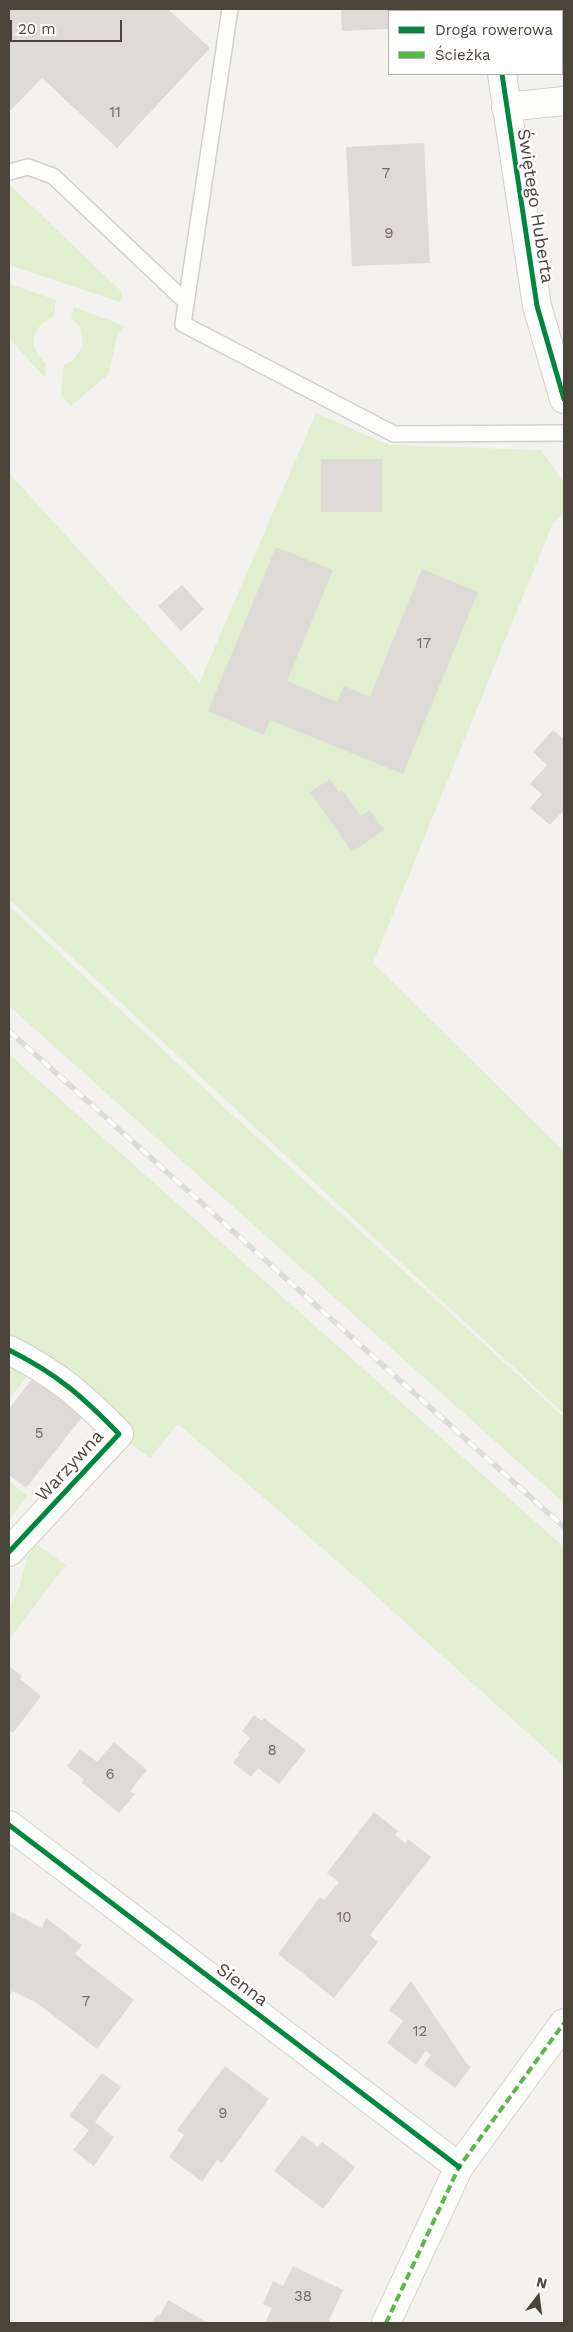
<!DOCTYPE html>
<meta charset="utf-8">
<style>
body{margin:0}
#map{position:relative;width:573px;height:2332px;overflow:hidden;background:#f4f2ee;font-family:"Work Sans",sans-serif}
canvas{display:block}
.frame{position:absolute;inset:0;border:10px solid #4b4439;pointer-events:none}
.legend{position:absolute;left:388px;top:10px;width:175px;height:65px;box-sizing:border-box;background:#fff;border:1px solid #b7b4b0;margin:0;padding:6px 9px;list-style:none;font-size:15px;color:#4b4439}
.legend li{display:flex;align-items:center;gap:10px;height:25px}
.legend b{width:25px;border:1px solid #b7b4b0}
.north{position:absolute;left:513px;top:2272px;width:50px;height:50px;-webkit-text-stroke:4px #fff;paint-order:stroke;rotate:15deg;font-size:14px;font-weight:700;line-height:20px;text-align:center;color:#4b4439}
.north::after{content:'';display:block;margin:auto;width:18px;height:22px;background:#4b4439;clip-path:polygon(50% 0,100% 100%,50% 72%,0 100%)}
.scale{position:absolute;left:10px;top:20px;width:112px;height:22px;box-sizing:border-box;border:2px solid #4b4439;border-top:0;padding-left:6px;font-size:15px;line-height:18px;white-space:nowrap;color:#4b4439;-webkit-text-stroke:4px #fff;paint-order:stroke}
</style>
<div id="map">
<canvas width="573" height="2332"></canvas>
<div class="frame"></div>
<ul class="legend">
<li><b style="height:6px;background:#00873e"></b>Droga rowerowa</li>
<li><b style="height:6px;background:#58b947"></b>Ścieżka</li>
</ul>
<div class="north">N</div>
<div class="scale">20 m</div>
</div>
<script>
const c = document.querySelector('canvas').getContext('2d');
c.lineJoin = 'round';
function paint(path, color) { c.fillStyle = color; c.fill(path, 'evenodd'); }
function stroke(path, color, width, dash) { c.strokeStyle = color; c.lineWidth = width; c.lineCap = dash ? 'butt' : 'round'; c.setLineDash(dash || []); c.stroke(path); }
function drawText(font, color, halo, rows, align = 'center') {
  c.font = font + ' "Work Sans",sans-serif'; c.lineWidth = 4.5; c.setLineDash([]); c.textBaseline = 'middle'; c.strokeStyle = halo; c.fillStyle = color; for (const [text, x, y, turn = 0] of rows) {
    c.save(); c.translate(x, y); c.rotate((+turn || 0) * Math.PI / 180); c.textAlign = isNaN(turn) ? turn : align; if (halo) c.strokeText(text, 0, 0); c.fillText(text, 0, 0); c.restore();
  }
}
paint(new Path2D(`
 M9 184 121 291 123 298 120 302 9 265Z
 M9 284 56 300 54 316C31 327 26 346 46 363L45 378 9 338Z
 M74 307 125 326 116 339 109 374 71 406 61 395 64 365 72 361 83 346 80 327 71 318Z
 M316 413 389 445 541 450 564 483V514L553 523 373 963 564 1151V1414L9 899V473L199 682 198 686Z
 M9 906 237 1119 564 1417V1503L9 1006Z
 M9 1054 564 1547V1766L344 1567 178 1424 150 1458 126 1441 9 1341Z
 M9 1363 30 1373 9 1399Z
 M9 1481 27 1496 9 1521Z
 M36 1544 66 1565 9 1639V1610L20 1585 27 1558Z`), '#e1eecf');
paint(new Path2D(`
 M9 9H168L210 48 117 148 42 78 9 112Z
 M341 9H417V11H389V29L342 31Z
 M424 143 430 263 352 266 346 147Z
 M321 459H382V512H321Z
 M276 547 333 570 287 681 337 702 344 686 370 697 422 569 478 592 403 774 270 720 264 735 208 711Z
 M182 585 204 609 181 631 158 606Z
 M553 730 564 739V814L562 812 550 825 530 808 542 794 530 784 547 765 533 752Z
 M330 779 339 792 342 790 361 816 370 810 384 830 352 852 310 792Z
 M34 1376 83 1416 26 1488 9 1475V1409Z
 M9 1666 22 1676 20 1679 41 1696 13 1733 9 1730Z
 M254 1715 262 1721 264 1718 306 1750 279 1784 258 1768 251 1777 233 1763 240 1754 238 1753 250 1738 242 1731Z
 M114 1742 147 1770 130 1791 135 1794 119 1813 82 1783 84 1780 67 1766 80 1749 97 1762Z
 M374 1812 398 1831 395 1835 405 1843 408 1839 431 1857 370 1935 378 1942 334 1998 278 1954 320 1897 324 1900 339 1882 327 1873Z
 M11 1912 42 1928 46 1918 82 1945 75 1954 134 2000 97 2049 37 2003 12 1991 9 1998V1917Z
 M411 1981 467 2064 471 2067 455 2088 424 2065 431 2055 426 2051 416 2065 387 2043 403 2021 389 2010Z
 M225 2066 269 2099 222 2163 217 2160 202 2182 169 2157 184 2135 177 2130Z
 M102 2073 121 2087 95 2122 114 2137 94 2166 73 2150 89 2130 69 2116Z
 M302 2135 318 2147 322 2142 355 2167 323 2209 274 2171Z
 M293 2266 343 2290 328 2323H265L272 2308 263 2304 273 2281 283 2286Z
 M168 2300 208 2323H151L158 2314 160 2315Z`), '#dedbd6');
const service = new Path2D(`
 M230 9 183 324 394 434 564 433
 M9 172 28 167 53 176 186 302`);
const minor = new Path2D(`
 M491 9V11
 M502 74 537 306 564 399
 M506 107 564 101
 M9 1350C57 1374 82 1396 119 1434L9 1552
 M9 1825 459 2167
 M386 2323 459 2167 564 2023`);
stroke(service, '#d2d0cb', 18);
stroke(minor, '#d2d0cb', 30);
stroke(service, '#fdfdfc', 15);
stroke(minor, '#fdfdfc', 28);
const rail = new Path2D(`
 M9 1031 564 1527`);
stroke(rail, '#dbdbda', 5.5);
stroke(rail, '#fff', 4, [11]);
stroke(new Path2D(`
 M386 2323 459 2167 564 2023`), '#58b947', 4, [8, 4]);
stroke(new Path2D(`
 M502 74 537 306 564 399
 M9 1350C57 1374 82 1396 119 1434L9 1552
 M9 1825 459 2167`), '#00873e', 5);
drawText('15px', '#706a61', null, [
 ["11",115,113],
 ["7",386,174],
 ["9",389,234],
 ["17",424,644],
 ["5",39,1434],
 ["8",272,1751],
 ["6",110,1775],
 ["10",344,1918],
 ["7",86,2002],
 ["12",420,2032],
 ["9",223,2114],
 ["38",303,2297]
]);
drawText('18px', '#4b4439', '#fff', [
 ["Świętego Huberta",535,206,81],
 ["Warzywna",70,1466,-47],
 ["Sienna",242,1985,37]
]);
</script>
